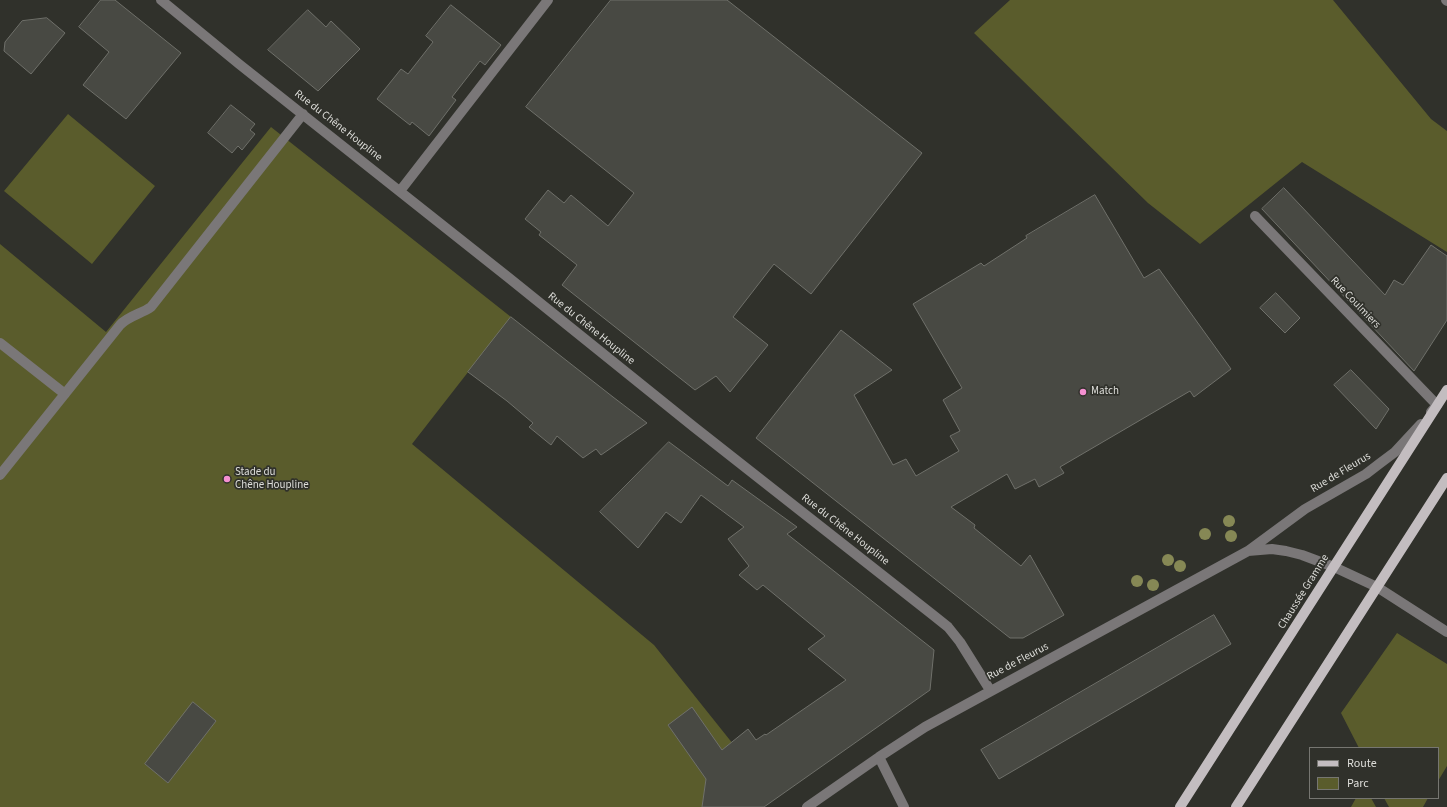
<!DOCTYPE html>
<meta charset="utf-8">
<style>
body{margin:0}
#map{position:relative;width:1447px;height:807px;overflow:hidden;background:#30312b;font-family:"Source Sans 3",sans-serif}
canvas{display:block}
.legend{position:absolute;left:1309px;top:747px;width:130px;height:52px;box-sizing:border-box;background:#30312b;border:1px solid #767671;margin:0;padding:5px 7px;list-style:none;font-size:12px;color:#dededa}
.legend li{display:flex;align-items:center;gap:8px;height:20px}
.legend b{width:20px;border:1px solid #767671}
</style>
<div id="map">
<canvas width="1447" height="807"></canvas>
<ul class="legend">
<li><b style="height:5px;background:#c3bdc0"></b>Route</li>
<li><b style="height:11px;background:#5a5c2c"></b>Parc</li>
</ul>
</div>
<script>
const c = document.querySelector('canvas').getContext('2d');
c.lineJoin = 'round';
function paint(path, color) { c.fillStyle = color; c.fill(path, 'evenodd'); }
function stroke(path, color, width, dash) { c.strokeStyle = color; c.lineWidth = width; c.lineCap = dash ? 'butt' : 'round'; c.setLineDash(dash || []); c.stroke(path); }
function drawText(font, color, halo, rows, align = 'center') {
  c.font = font + ' "Source Sans 3",sans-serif'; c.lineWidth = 3.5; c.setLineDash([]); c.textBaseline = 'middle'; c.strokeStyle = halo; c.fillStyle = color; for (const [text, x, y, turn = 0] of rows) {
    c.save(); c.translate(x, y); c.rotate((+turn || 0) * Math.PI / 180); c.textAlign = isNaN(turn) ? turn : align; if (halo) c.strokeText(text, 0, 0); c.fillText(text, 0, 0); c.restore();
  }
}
paint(new Path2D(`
 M1010 0H1333L1431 119 1447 131V252L1302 162 1200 244 1148 203 974 33Z
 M68 114 155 186 92 264 4 191Z
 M271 127 511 317 412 444 654 645 753 769 760 807H0V244L106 332Z
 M1397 633 1447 664V766L1438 781V748H1359L1341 713Z
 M1356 798H1371L1376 807H1351Z
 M1384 798H1428L1423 807H1389Z`), '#5a5c2c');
const building = new Path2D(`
 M101 0H115L181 53 126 119 83 85 109 52 79 27Z
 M611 0H727L922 153 811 294 774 264 733 317 768 345 730 392 716 376 695 390 562 285 577 265 539 235 541 232 525 219 548 190 564 203 571 195 608 226 634 193 526 107Z
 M451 5 501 45 485 65 480 61 452 97 456 100 429 136 412 122 410 125 377 99 401 69 408 74 433 42 426 36Z
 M308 10 326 27 331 21 360 49 318 91 268 50Z
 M47 18 65 33 31 74 4 51 5 42 22 21Z
 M231 105 255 124 250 130 255 134 242 150 238 146 232 153 208 133Z
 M1284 188 1385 295 1394 280 1403 285 1431 245 1447 256V320L1414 371 1262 209Z
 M1095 195 1144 278 1159 269 1231 369 1194 397 1190 391 1060 467 1064 473 1039 487 1035 479 1015 489 1007 474 951 507 975 525 974 528 1021 566 1030 555 1064 615 1023 638H1010L756 438 841 330 892 370 854 395 893 465 906 459 916 476 959 451 950 436 960 431 943 400 962 388 913 304 981 263 984 266 1027 238 1026 236Z
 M1276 293 1300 318 1285 333 1260 308Z
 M511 317 613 397 647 423 601 455 596 449 583 458 557 436 551 445 529 427 533 423 507 401 468 372Z
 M1351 370 1389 409 1376 429 1334 385Z
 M669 442 728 486 732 480 797 527 787 534 934 650 930 690 764 807H702L706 779 668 725 692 707 722 750 748 729 756 740 765 734 766 735 846 680 808 649 825 636 763 585 757 590 739 575 749 566 728 539 744 527 701 495 681 523 666 512 638 548 600 512Z
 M1214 615 1231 644 999 779 981 750Z
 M193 702 216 721 168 783 145 764Z`);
paint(building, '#484943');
stroke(building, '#6f706a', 1);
stroke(new Path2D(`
 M161 0 239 64 509 278 694 427 933 615 948 627 960 642 990 690
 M1446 0 1447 1
 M400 191 548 0
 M1255 216 1437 405 1431 412
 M0 343 65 394
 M0 475 120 325C128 316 141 314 151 307L303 114
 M1248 551 1305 509 1366 474 1379 464 1395 452 1421 424
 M879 757 904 807
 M807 807 879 757 925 727 1248 551 1272 549 1286 551 1302 555 1334 567 1377 587 1447 632`), '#7a7778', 10);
stroke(new Path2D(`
 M1180 807 1447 390
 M1236 807 1447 478`), '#c3bdc0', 10);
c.fillStyle = '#868855';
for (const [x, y] of [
 [1229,521],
 [1205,534],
 [1231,536],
 [1168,560],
 [1180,566],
 [1137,581],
 [1153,585]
]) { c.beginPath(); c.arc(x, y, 6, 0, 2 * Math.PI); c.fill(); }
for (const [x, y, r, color] of [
 [1083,392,4,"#f590d1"],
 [227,479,4,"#f590d1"]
]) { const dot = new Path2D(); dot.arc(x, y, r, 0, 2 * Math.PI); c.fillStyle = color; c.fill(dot); stroke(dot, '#30312b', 1.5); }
drawText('11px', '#dededa', '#30312b', [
 ["Rue du Chêne Houpline",338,126,38],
 ["Rue Coulmiers",1355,303,46],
 ["Rue du Chêne Houpline",591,329,39],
 ["Rue de Fleurus",1341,473,-31],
 ["Rue du Chêne Houpline",845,530,38],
 ["Chaussée Gramme",1304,592,-58],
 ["Rue de Fleurus",1018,662,-28]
]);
drawText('11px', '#dededa', '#30312b', [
 ["Match",1091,392],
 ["Stade du",235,473],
 ["Chêne Houpline",235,486]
], 'left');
</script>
